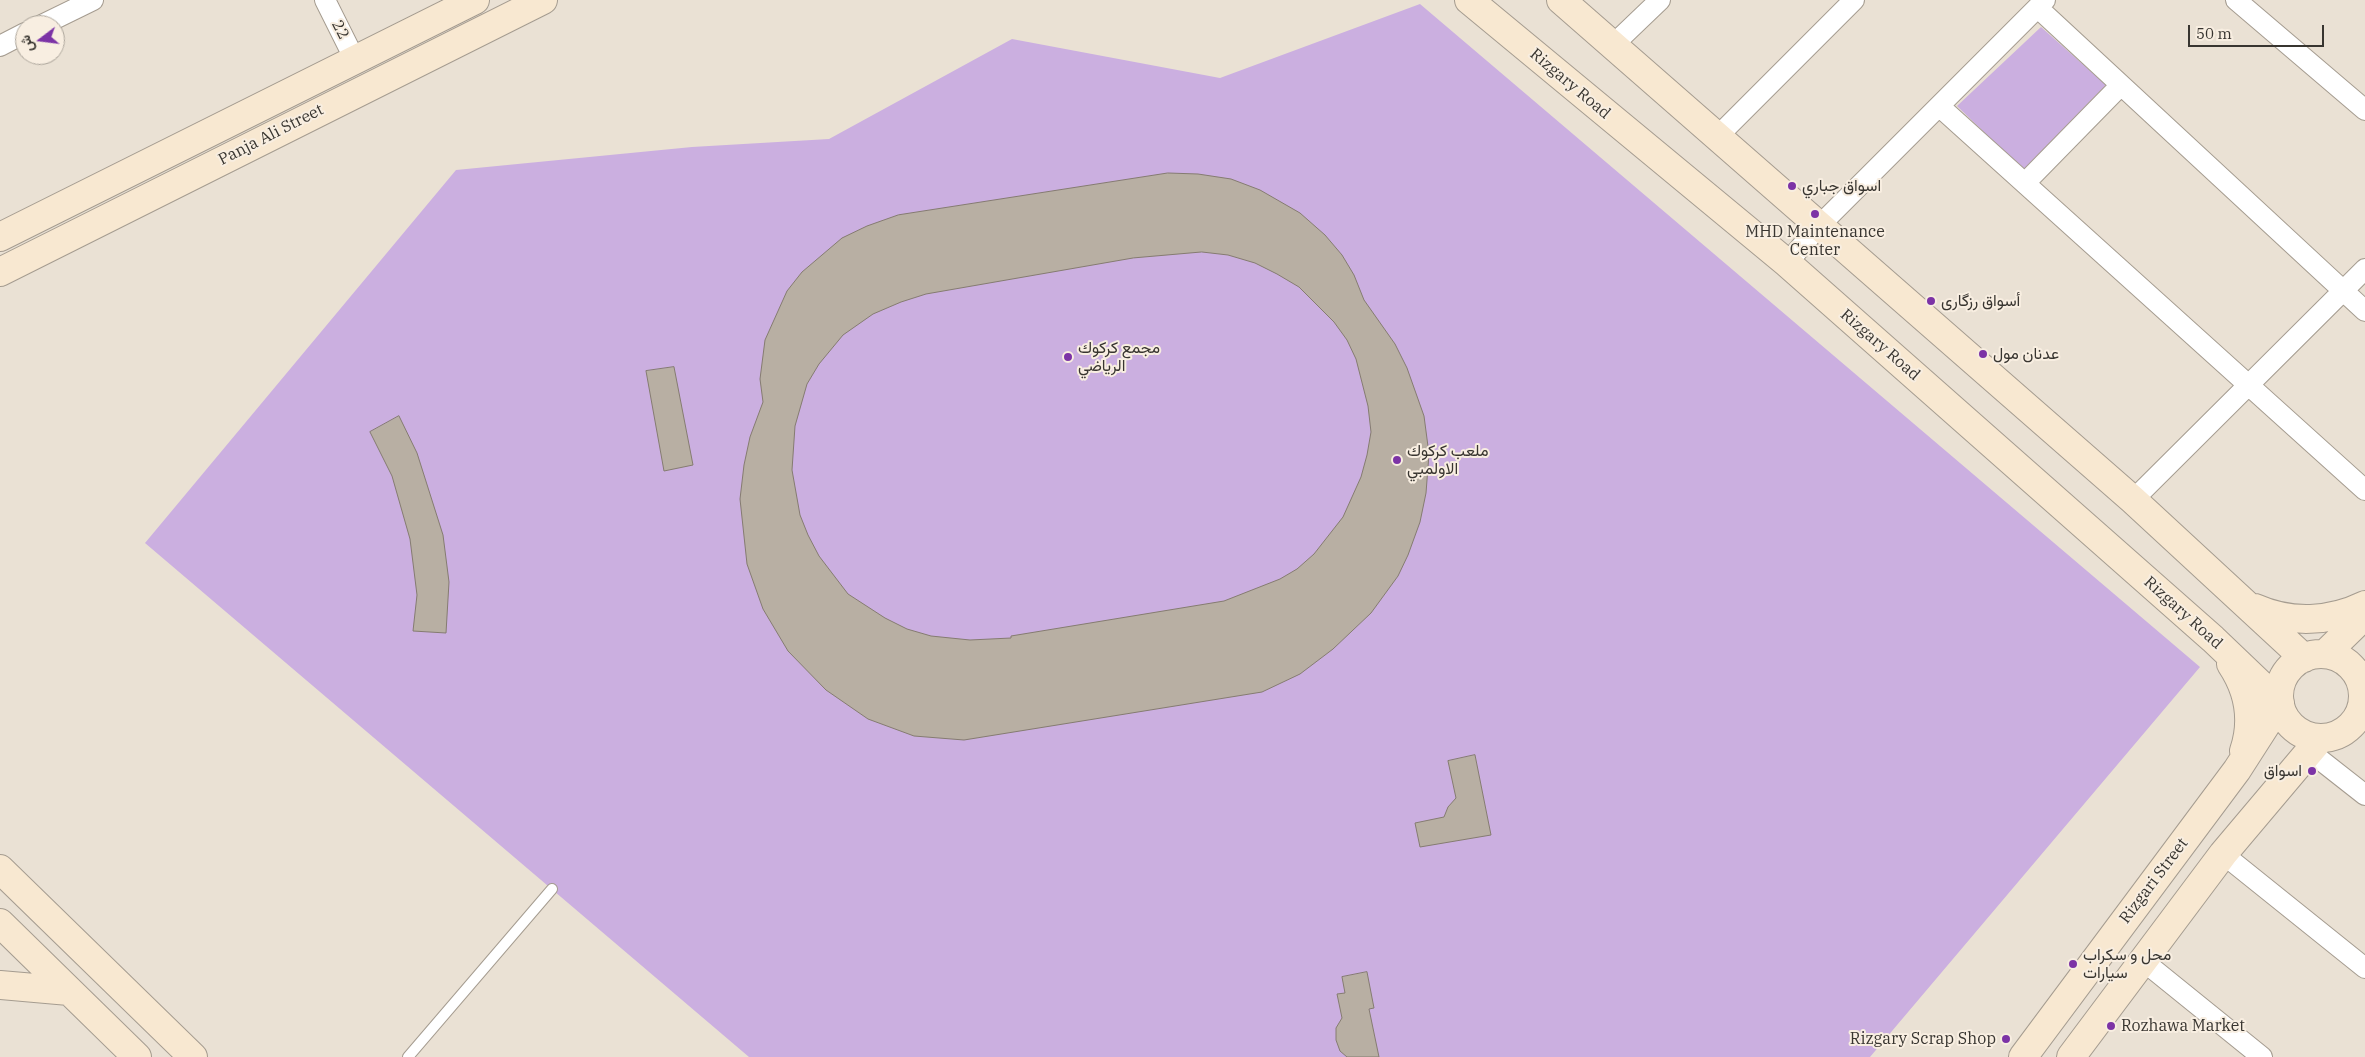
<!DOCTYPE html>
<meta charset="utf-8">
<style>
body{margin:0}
#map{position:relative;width:2365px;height:1057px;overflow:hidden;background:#eae1d4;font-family:"IBM Plex Serif",Vazirmatn,serif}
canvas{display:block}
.north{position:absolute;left:15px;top:15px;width:50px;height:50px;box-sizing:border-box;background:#f8eee1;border:1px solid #aba49a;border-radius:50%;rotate:255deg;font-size:14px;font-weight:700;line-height:20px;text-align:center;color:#383530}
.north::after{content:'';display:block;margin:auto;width:18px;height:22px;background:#7c33a6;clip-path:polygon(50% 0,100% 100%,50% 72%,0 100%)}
.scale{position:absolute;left:2188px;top:25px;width:136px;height:22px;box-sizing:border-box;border:2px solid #383530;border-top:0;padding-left:6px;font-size:15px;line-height:18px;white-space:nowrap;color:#383530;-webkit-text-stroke:4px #f8eee1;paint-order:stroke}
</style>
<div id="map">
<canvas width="2365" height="1057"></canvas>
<div class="north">ش</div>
<div class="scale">50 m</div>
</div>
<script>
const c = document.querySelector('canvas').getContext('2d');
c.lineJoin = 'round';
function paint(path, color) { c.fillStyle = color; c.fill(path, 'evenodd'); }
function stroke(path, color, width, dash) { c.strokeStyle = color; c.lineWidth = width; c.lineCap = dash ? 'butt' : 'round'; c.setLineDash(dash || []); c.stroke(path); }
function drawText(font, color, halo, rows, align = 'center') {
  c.font = font + ' "IBM Plex Serif",Vazirmatn,serif'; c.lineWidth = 4; c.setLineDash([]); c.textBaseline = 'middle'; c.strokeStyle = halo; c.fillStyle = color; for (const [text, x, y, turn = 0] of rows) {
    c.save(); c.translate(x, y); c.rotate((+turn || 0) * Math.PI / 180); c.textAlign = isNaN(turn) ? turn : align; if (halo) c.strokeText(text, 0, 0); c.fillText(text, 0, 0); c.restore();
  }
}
paint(new Path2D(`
 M1420 4 2200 667 1870 1057H749L145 543 456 170 692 147 829 139 1012 39 1220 78Z
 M2041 27 2106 85 2023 170 1957 106Z`), '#cbafe0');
const building = new Path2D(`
 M1168 173 1198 174 1231 179 1260 190 1300 213 1325 235 1342 255 1354 275 1364 300 1395 344 1407 368 1424 416 1429 454 1426 493 1420 522 1408 555 1398 576 1371 613 1333 649 1300 674 1262 692 964 740 914 736 868 719 826 690 788 651 763 609 747 564 740 499 744 465 750 437 763 402 760 379 765 340 787 291 802 272 842 238 867 226 898 215ZM1202 252 1228 255 1255 263 1277 274 1299 287 1334 322 1347 340 1356 359 1368 406 1371 432 1367 455 1361 477 1343 517 1314 554 1297 569 1280 579 1224 601 1011 636V638L970 640 931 636 907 629 885 618 848 594 819 556 808 535 800 515 792 470 795 426 807 384 819 364 843 335 873 314 901 302 926 294 1133 258Z
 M674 367 693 465 664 471 646 371Z
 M399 416 417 453 443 535 449 582 446 633 413 631 417 595 410 539 392 476 370 432Z
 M1475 755 1491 835 1420 847 1415 823 1444 817 1448 807 1456 798 1448 761Z
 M1367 972 1374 1008 1369 1009 1379 1057H1347L1340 1051 1336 1040V1028L1342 1018 1337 994 1345 993 1342 977Z`);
paint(building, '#b8afa3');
stroke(building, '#857c71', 1);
const lane = new Path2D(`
 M408 1057 552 889`);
const street = new Path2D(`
 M325 0 355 60
 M2236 0 2365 110
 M2038 8 2365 311
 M42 25 93 0
 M1613 45 1660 0
 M0 46 25 33
 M1939 106 2365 490
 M1718 136 1854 0
 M2025 183 2121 85
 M1787 263 1820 225 2045 0
 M2133 500 2365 269
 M2309 751 2365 795
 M2223 854 2365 968
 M2142 960 2262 1057`);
const secondary = new Path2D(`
 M1469 0 1787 263 2213 639 2280 703 2237 770 2023 1057
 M1561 0 2133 500 2304 658
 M0 237 475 0
 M0 272 543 0
 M2255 608C2291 624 2330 622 2365 605
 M2279 696a42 42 0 1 1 84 0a42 42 0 1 1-84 0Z
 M2325 654 2365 615
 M2231 664C2249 691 2254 721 2244 751
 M0 869 193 1057
 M0 923 137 1057
 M0 985 69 991
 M2071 1057 2223 854 2320 739`);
stroke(lane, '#a59c90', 12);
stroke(street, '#a59c90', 22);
stroke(secondary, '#a59c90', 30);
stroke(lane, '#fff', 10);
stroke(street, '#fff', 20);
stroke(secondary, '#f8e8d1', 28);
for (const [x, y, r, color] of [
 [1792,186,5,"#7c33a6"],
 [1815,214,5,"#7c33a6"],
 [1931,301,5,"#7c33a6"],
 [1983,354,5,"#7c33a6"],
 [1068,357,5,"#7c33a6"],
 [1397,460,5,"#7c33a6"],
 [2312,771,5,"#7c33a6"],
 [2073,964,5,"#7c33a6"],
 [2111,1026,5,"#7c33a6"],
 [2006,1039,5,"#7c33a6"]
]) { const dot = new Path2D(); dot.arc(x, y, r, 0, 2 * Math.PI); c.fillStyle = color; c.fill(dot); stroke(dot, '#f8eee1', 2); }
drawText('16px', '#383530', '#f8eee1', [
 ["22",340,30,63],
 ["Rizgary Road",1570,84,40],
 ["Panja Ali Street",271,135,-27],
 ["Rizgary Road",1880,345,41],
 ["Rizgary Road",2183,613,42],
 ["Rizgari Street",2154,881,-53]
]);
drawText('16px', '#383530', '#f8eee1', [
 ["اسواق جباري",1802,186],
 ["MHD Maintenance",1815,232,"center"],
 ["Center",1815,250,"center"],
 ["أسواق رزگارى",1941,301],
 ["مجمع كركوك",1078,348],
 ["الرياضي",1078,366],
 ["عدنان مول",1993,354],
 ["ملعب كركوك",1407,451],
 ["الاولمبي",1407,469],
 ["اسواق",2302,771,"right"],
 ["محل و سكراب",2083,955],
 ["سيارات",2083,973],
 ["Rozhawa Market",2121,1026],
 ["Rizgary Scrap Shop",1996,1039,"right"]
], 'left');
</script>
